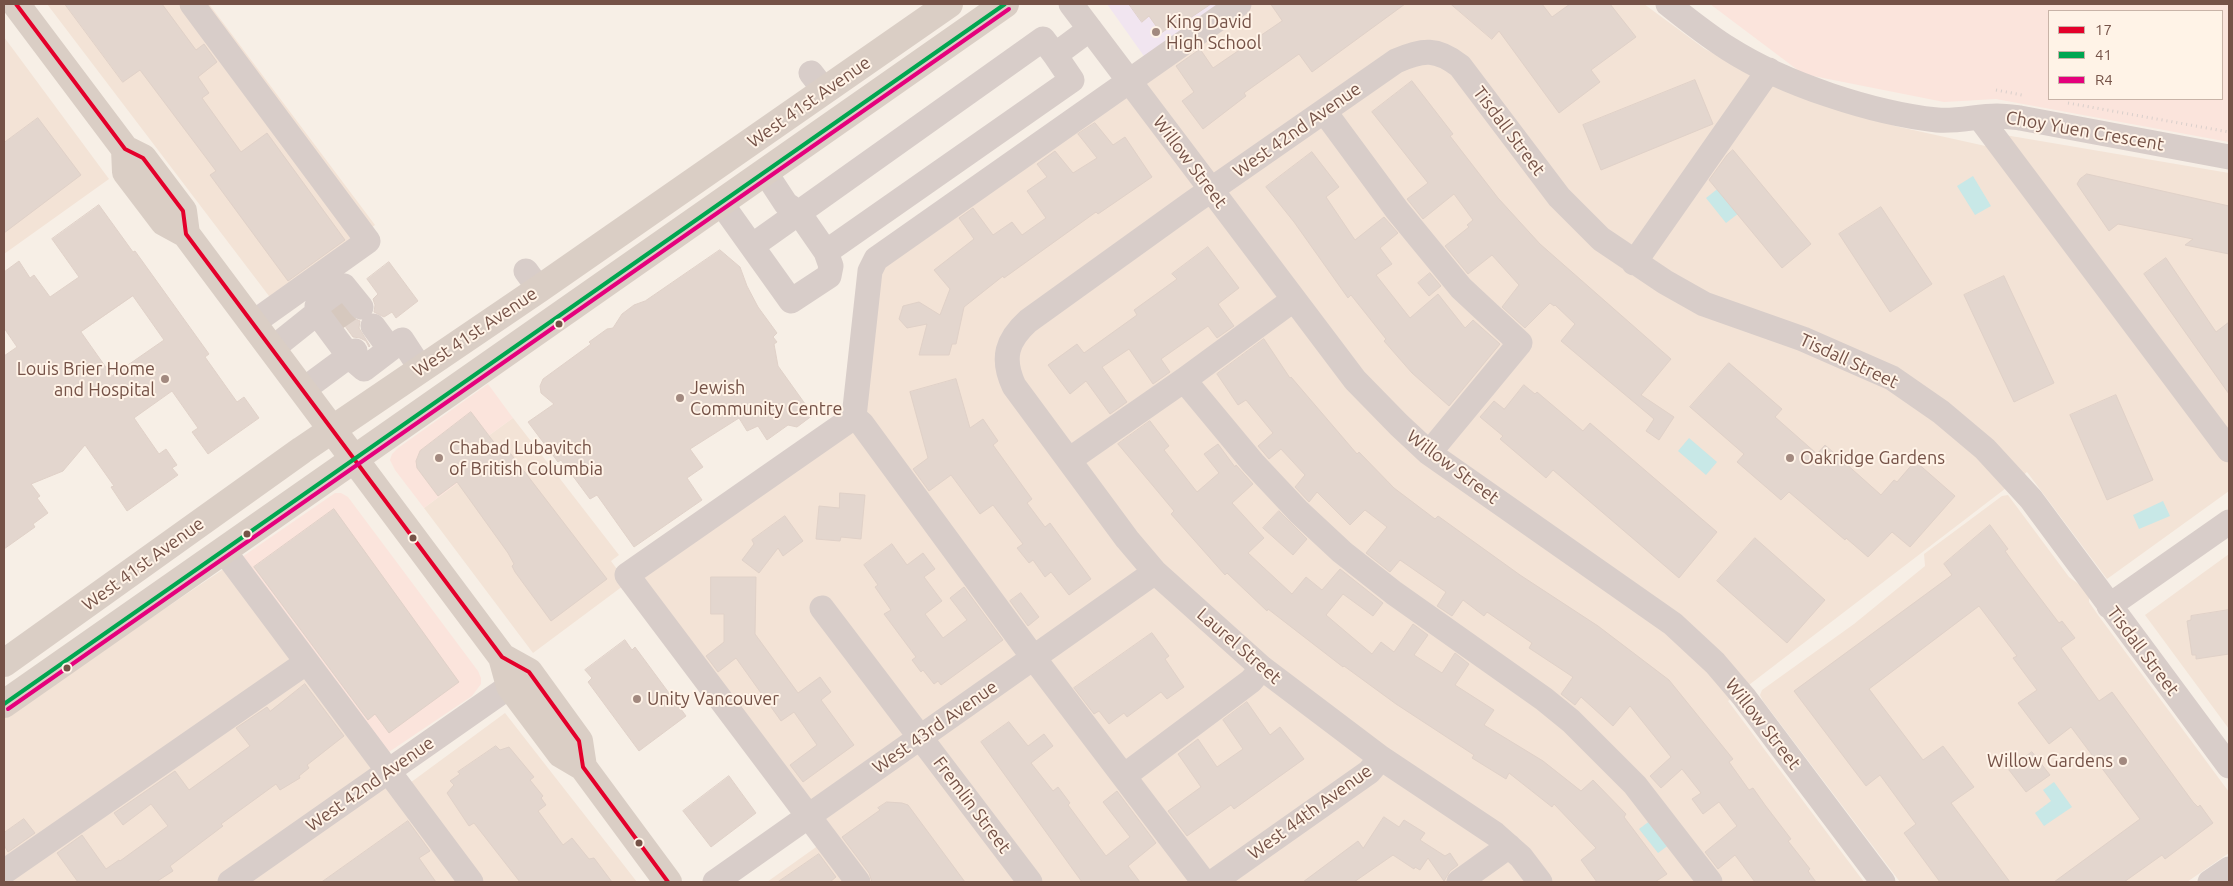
<!DOCTYPE html>
<style>
body{margin:0}
#map{position:relative;width:2233px;height:886px;overflow:hidden;background:#f7efe6;font-family:Ubuntu,sans-serif}
canvas{display:block}
.frame{position:absolute;inset:0;border:5px solid #755247;pointer-events:none}
.legend{position:absolute;left:2048px;top:10px;width:175px;height:90px;box-sizing:border-box;background:#fff3e7;border:1px solid #c8b3a7;margin:0;padding:6px 9px;list-style:none;font-size:15px;color:#755247}
.legend li{display:flex;align-items:center;gap:10px;height:25px}
.legend b{width:25px;border:1px solid #c8b3a7}
</style>
<div id="map">
<canvas width="2233" height="886"></canvas>
<div class="frame"></div>
<ul class="legend">
<li><b style="height:6px;background:#e4002b"></b>17</li>
<li><b style="height:6px;background:#00a651"></b>41</li>
<li><b style="height:6px;background:#e5007d"></b>R4</li>
</ul>
</div>
<script>
const c = document.querySelector('canvas').getContext('2d');
c.lineJoin = 'round';
function paint(path, color) { c.fillStyle = color; c.fill(path, 'evenodd'); }
function stroke(path, color, width, dash) { c.strokeStyle = color; c.lineWidth = width; c.lineCap = dash ? 'butt' : 'round'; c.setLineDash(dash || []); c.stroke(path); }
function drawText(font, color, halo, rows, align = 'center') {
  c.font = font + ' Ubuntu,sans-serif'; c.lineWidth = 4; c.setLineDash([]); c.textBaseline = 'middle'; c.strokeStyle = halo; c.fillStyle = color; for (const [text, x, y, turn = 0] of rows) {
    c.save(); c.translate(x, y); c.rotate((+turn || 0) * Math.PI / 180); c.textAlign = isNaN(turn) ? turn : align; if (halo) c.strokeText(text, 0, 0); c.fillText(text, 0, 0); c.restore();
  }
}
paint(new Path2D(`
 M47 4H209L375 225 281 296H269Z
 M1252 4H1644L1705 49 1769 82 1895 126 1990 147 2229 463V491L2107 579 2027 472 1728 701 1864 882H864L641 576 861 421 879 271Z
 M4 37 109 179 4 254Z
 M1999 134 2229 173V448Z
 M513 418 619 555 611 561 627 583 533 653 424 508 480 466 469 450Z
 M2008 495 2069 577 2084 588 2089 596V602L2098 615 2229 792V853L2187 882H1900L1763 701 1760 695 1762 690 1854 624 1925 566 1924 554 2002 496Z
 M2229 554V729L2145 615Z
 M225 568 395 794 505 713 637 882H4V717Z
 M819 845 846 882H767Z`), '#f3e3d6');
paint(new Path2D(`
 M1710 4H2229V142L1996 99 1944 102 1803 74ZM2049 11H2222V99H2049Z
 M488 384 513 418 469 450 481 466 424 508 395 470 390 460 392 454 398 448Z
 M335 493H341L348 497 478 671 481 678V684L472 696 389 752 242 557Z`), '#fbe4dc');
paint(new Path2D(`
 M1107 4H1226L1146 59Z`), '#f1e5f0');
paint(new Path2D(`
 M1973 176 1991 206 1975 215 1957 186Z
 M1720 187 1739 213 1726 223 1706 198Z
 M1689 438 1717 462 1706 475 1678 451Z
 M2163 501 2170 516 2139 529 2133 515Z
 M2054 782 2072 807 2044 826 2035 813 2051 801 2043 790Z
 M1651 820 1670 844 1658 853 1639 829Z`), '#c8e8e7');
const building = new Path2D(`
 M65 4H162L196 50 204 44 217 62 198 77 209 93 202 98 241 152 267 133 345 240 288 281 210 175 216 171 140 70 123 82Z
 M1129 4H1211L1181 24 1179 21 1161 33 1149 16 1142 22Z
 M1271 4H1405L1312 72 1299 54 1244 93 1246 96 1203 129 1182 101 1194 92 1176 66 1200 49 1213 68 1282 21Z
 M1451 4H1542L1552 17 1570 4H1610L1636 37 1591 70 1600 82 1559 113 1499 31 1492 39Z
 M1695 80 1713 124 1601 170 1583 125Z
 M1412 81 1453 134 1450 136 1498 198 1540 244 1671 359 1641 395 1674 417 1659 440 1646 431 1654 419 1561 341 1575 324 1555 305 1554 306 1550 303 1525 328 1502 307 1519 285 1492 255 1468 274 1445 246 1469 227 1467 225 1473 220 1454 194 1423 219 1407 199 1428 183 1372 112Z
 M38 118 81 175 4 233V143Z
 M1095 123 1113 145 1125 137 1152 177 1098 214 1096 212 1004 278 1003 276 964 307 956 344H952L949 355H919L927 324 907 328 899 319 903 306 919 302 940 315 950 289 934 270 974 239 959 218 973 208 993 235 1012 222 1022 235 1046 218 1027 191 1047 177 1037 164 1055 151 1073 173 1097 158 1078 134Z
 M1733 150 1811 244 1782 268 1709 180 1727 155Z
 M1312 152 1339 187 1326 197 1355 240 1384 217 1398 233 1380 248 1392 264 1376 275 1410 318 1438 294 1465 328 1473 320 1500 344 1449 406 1412 373 1384 341 1386 339 1351 295 1348 298 1294 222 1266 187Z
 M2087 174 2229 206V254L2185 245 2193 239 2118 224 2109 231 2077 184 2080 179Z
 M99 205 133 252 135 251 209 354 205 357 237 402 244 397 259 418 208 454 192 432 198 428 172 391 134 418 159 454 166 449 177 465 172 468 178 475 127 511 111 487 114 486 85 445 63 471 31 484 40 496 37 498 48 513 33 524 35 527 4 549V356L17 347 4 328V272L19 261 30 278 34 275 50 297 79 277 52 239ZM133 296 164 340 112 376 81 332Z
 M1881 207 1932 284 1890 312 1839 234Z
 M1208 247 1239 288 1218 304 1234 326 1217 338 1208 326 1161 359 1170 372 1153 384 1129 349 1102 367 1127 402 1110 414 1086 381 1070 394 1048 365 1077 344 1084 353 1137 315 1134 310 1177 279 1172 274Z
 M720 250 740 267 747 286 758 307 777 333 773 337 777 342 774 344 778 366 813 415 797 427 788 425 767 440 758 426 747 431 739 418 690 449 703 467 687 478 702 500 634 547 597 495 590 499 561 460 558 462 528 422 554 404 541 393 540 386 543 379 591 344 589 342 607 329 613 328 622 314 634 305 645 301Z
 M2166 258 2216 332 2229 322V394L2144 274Z
 M389 262 418 301 396 318 392 312 384 317 374 312 375 305 373 299 378 294 367 279Z
 M1430 273 1441 286 1429 296 1418 283Z
 M2004 276 2054 383 2014 402 1964 295Z
 M341 306 350 316 360 321 359 328 370 346 369 347 366 341 360 338 353 337 334 311Z
 M1264 339 1290 378 1291 377 1357 454 1359 452 1394 488 1435 519 1438 516 1520 575 1598 626 1669 680 1733 759 1729 762 1749 790 1753 788 1765 805 1791 839 1788 841 1810 869 1808 871 1816 882H1755L1735 855 1718 869 1705 852 1737 826 1719 802 1703 814 1692 799 1701 793 1682 769 1661 788 1650 776 1671 757 1630 706 1613 726 1581 697 1575 705 1561 694 1573 677 1529 648 1532 643 1487 612 1484 616 1463 600 1452 616 1437 606 1446 592 1400 560 1390 572 1366 553 1387 527 1365 510 1350 525 1317 492 1309 502 1295 487 1305 475 1281 449 1269 459 1264 453 1258 446 1273 433 1246 400 1238 405 1217 374Z
 M1729 363 1782 409 1775 417 1817 454 1825 445 1881 495 1894 480 1897 482 1915 461 1955 496 1910 547 1892 532 1868 557 1846 538 1845 540 1789 492 1781 500 1737 462 1744 454 1690 407Z
 M956 379 970 428 983 419 998 441 993 445 1032 499 1027 503 1045 527 1050 523 1091 579 1069 595 1051 572 1045 577 1033 560 1029 563 1017 548 1023 544 993 505 980 514 951 475 929 491 913 469 928 458 910 392Z
 M1524 385 1535 394 1537 392 1583 431 1590 423 1717 532 1679 578 1553 470 1546 478 1500 439 1503 436 1480 417 1494 401 1504 409Z
 M2116 395 2153 480 2107 500 2070 415Z
 M471 412 499 449 504 445 607 579 551 621 515 572 512 566 514 564 508 553 457 482 438 496 417 468 416 461 420 451Z
 M1150 421 1169 446 1164 450 1197 492 1219 473 1204 454 1218 444 1235 467 1236 465 1253 484 1232 503 1264 538 1248 553 1292 594 1306 577 1322 590 1340 569 1383 603 1373 616 1343 594 1326 615 1372 654 1381 642 1394 652 1413 624 1428 635 1414 655 1442 673 1455 653 1469 664 1455 685 1494 710 1484 725 1543 761 1581 791 1593 780 1626 814 1624 817 1667 874 1655 882H1597L1581 860 1596 848 1554 804 1552 807 1509 773 1506 779 1472 758 1474 755 1396 704 1344 666 1343 667 1268 609 1267 611 1227 573 1225 575 1171 514 1174 511 1118 444Z
 M840 493 865 495 861 539 841 537 840 541 816 539 819 506 839 508Z
 M334 509 459 682 389 733 375 714 368 720 254 567Z
 M1279 511 1307 539 1293 555 1263 528Z
 M785 516 803 541 783 556 778 548 759 573 742 560 754 544 752 540Z
 M1990 525 2008 549 2005 551 2018 569 2059 623 2062 621 2075 638 2061 648 2099 701 2112 692 2193 802 2198 807 2200 805 2213 823 2165 859 2162 855 2124 882H2054L2140 819 2071 727 2049 744 2018 703 2037 690 2013 658 2017 656 1979 606 1869 689 1923 760 1943 746 1974 787 1951 803 2010 882H1940L1904 833 1916 824 1880 775 1866 786 1794 691 1952 575 1944 564Z
 M1755 538 1825 600 1787 643 1717 581Z
 M892 544 907 565 923 553 935 569 924 577 942 601 925 614 943 638 967 620 950 598 964 587 1003 640 941 685 938 681 934 684 923 670 921 672 912 660 916 657 884 614 891 610 875 587 878 585 864 565Z
 M711 577H756L755 634 798 693 820 677 831 692 821 700 854 745 803 782 790 765 817 745 794 712 781 721 736 658 718 672 706 656 724 642V614H711Z
 M1021 593 1039 617 1028 626 1010 601Z
 M2229 610V654L2196 659V655H2192L2187 621 2191 620V616Z
 M1152 633 1169 656 1165 659 1184 687 1167 699 1161 692 1127 717 1124 713 1109 724 1099 711 1094 714 1074 688Z
 M625 640 632 650 635 647 686 716 639 751 588 682 592 678 585 670Z
 M305 684 344 736 307 765 309 768 299 776 300 778 280 790 276 784 221 824 223 826 170 866 173 871 156 882H78L57 853 82 835 106 869 119 860 120 861 168 826 151 804 123 825 114 813 175 771 189 790 250 746 236 728 267 707 270 711Z
 M1247 702 1270 735 1280 727 1304 759 1234 809 1231 805 1187 836 1168 811 1201 787 1178 754 1198 739 1217 767 1243 749 1223 720Z
 M1009 722 1028 746 1044 734 1053 746 1031 763 1053 791 1058 787 1070 803 1068 805 1106 856 1130 837 1103 802 1117 791 1156 843 1128 866 1140 882H1082L981 742Z
 M496 746 500 750 509 747 534 777 530 780 543 796 541 798 546 805 538 811 563 845 572 838 589 859 594 858 612 882H520L474 823 469 826 447 793 454 785 450 781 460 774 458 772Z
 M2032 752 2050 775 2026 792 2009 770Z
 M729 776 756 813 711 847 683 811Z
 M887 802 902 803 908 805 965 882H872L869 873 842 837 880 810 878 808Z
 M1384 817 1399 827 1404 820 1425 833 1420 840 1445 856 1450 853 1458 865 1450 871 1444 881 1428 858 1420 870 1415 867 1414 869 1393 855 1354 882H1303L1358 841 1363 848Z
 M24 819 35 833 8 852 4 845V833Z
 M408 821 430 851 419 858 436 882H322Z
 M819 854 836 877 830 882H778Z`);
paint(building, '#e3d6ce');
stroke(building, '#e0d1c8', 1);
stroke(new Path2D(`
 M333 320 349 309`), '#d6c8be', 25, [25, 12]);
stroke(new Path2D(`
 M1996 90 2022 95
 M2068 103 2229 132`), '#d9cfcb', 3, [1, 4]);
stroke(new Path2D(`
 M192 4 368 241 253 323
 M1071 4 1355 380 1399 425 1429 453 1673 624 1715 663 1744 697 1883 882
 M1668 4C1688 20 1708 36 1729 49 1784 84 1872 113 1937 120 1957 122 1977 116 1997 116 2005 116 2012 117 2020 118L2229 157
 M811 73 825 91
 M1324 111 1397 210 1461 288 1520 343 1429 453
 M1980 118 2229 450
 M721 203 791 301 829 276 831 266 826 252 799 213 786 204 765 172
 M752 246 1043 39 1055 55 1090 29
 M826 252 1072 80 1055 55
 M1634 263 1769 70
 M526 271 539 289
 M317 313V306L344 286 361 307
 M373 326 390 349
 M272 349 317 313 349 356 303 390
 M355 351 349 356 364 369 402 340 421 369
 M1184 380 1253 463 1299 512 1342 552 1394 593 1544 699 1571 721 1635 785 1710 882
 M854 417 862 424 1033 657 1204 882
 M1069 460 1184 380 1293 300
 M224 551 471 882
 M2109 606 2229 522
 M822 608 1030 882
 M1124 776 1251 681 1262 668
 M4 872 307 662
 M230 882 510 686
 M715 882 1155 572
 M858 882 627 575 854 417 870 271 876 259 1239 4
 M1213 882 1369 772 1381 758
 M1459 882 1509 846
 M1540 882 1521 857 1495 834 1381 758 1262 668 1155 572 1127 539 1014 386C1001 358 1007 340 1028 321L1192 203 1396 61C1423 49 1437 48 1460 66L1559 197 1601 239 1665 282 1704 304 1803 339 1892 378 1941 412 1985 449 2031 499 2229 766
 M2210 882 2229 869`), '#d8cdc9', 25);
stroke(new Path2D(`
 M16 4 125 149 143 158 183 211 186 234
 M125 149 126 172 164 222 186 234 502 657 510 686 561 754 583 767 668 882
 M502 657 529 672 579 741 583 767
 M4 663 302 450 539 289 949 4
 M4 704 1005 4`), '#dacec5', 28);
stroke(new Path2D(`
 M16 4 125 149 143 158 183 211 186 234 502 657 529 672 579 741 583 767 668 882`), '#e4002b', 4);
stroke(new Path2D(`
 M4 704 1005 4`), '#00a651', 4);
stroke(new Path2D(`
 M8 709 1009 9`), '#e5007d', 4);
for (const [x, y, r, color] of [
 [1156,32,5,"#a2897f"],
 [559,324,4.5,"#755247"],
 [165,379,5,"#a2897f"],
 [680,398,5,"#a2897f"],
 [439,458,5,"#a2897f"],
 [1790,458,5,"#a2897f"],
 [247,534,4.5,"#755247"],
 [413,538,4.5,"#755247"],
 [67,668,4.5,"#755247"],
 [637,699,5,"#a2897f"],
 [2123,761,5,"#a2897f"],
 [639,843,4.5,"#755247"]
]) { const dot = new Path2D(); dot.arc(x, y, r, 0, 2 * Math.PI); c.fillStyle = color; c.fill(dot); stroke(dot, '#fff3e7', 2); }
drawText('18px', '#755247', '#fff3e7', [
 ["King David",1166,22],
 ["High School",1166,43],
 ["Louis Brier Home",155,369,"right"],
 ["and Hospital",155,390,"right"],
 ["Jewish",690,388],
 ["Community Centre",690,409],
 ["Chabad Lubavitch",449,448],
 ["of British Columbia",449,469],
 ["Oakridge Gardens",1800,458],
 ["Unity Vancouver",647,699],
 ["Willow Gardens",2113,761,"right"]
], 'left');
drawText('18px', '#755247', '#fff3e7', [
 ["West 41st Avenue",809,102,-35],
 ["West 42nd Avenue",1297,130,-35],
 ["Tisdall Street",1509,131,53],
 ["Choy Yuen Crescent",2085,131,10],
 ["Willow Street",1190,162,53],
 ["West 41st Avenue",475,332,-34],
 ["Tisdall Street",1849,361,25],
 ["Willow Street",1453,467,37],
 ["West 41st Avenue",143,564,-36],
 ["Laurel Street",1239,646,41],
 ["Tisdall Street",2143,651,53],
 ["Willow Street",1763,724,52],
 ["West 43rd Avenue",935,727,-35],
 ["West 42nd Avenue",370,784,-35],
 ["Fremlin Street",972,805,53],
 ["West 44th Avenue",1310,812,-36]
]);
</script>
